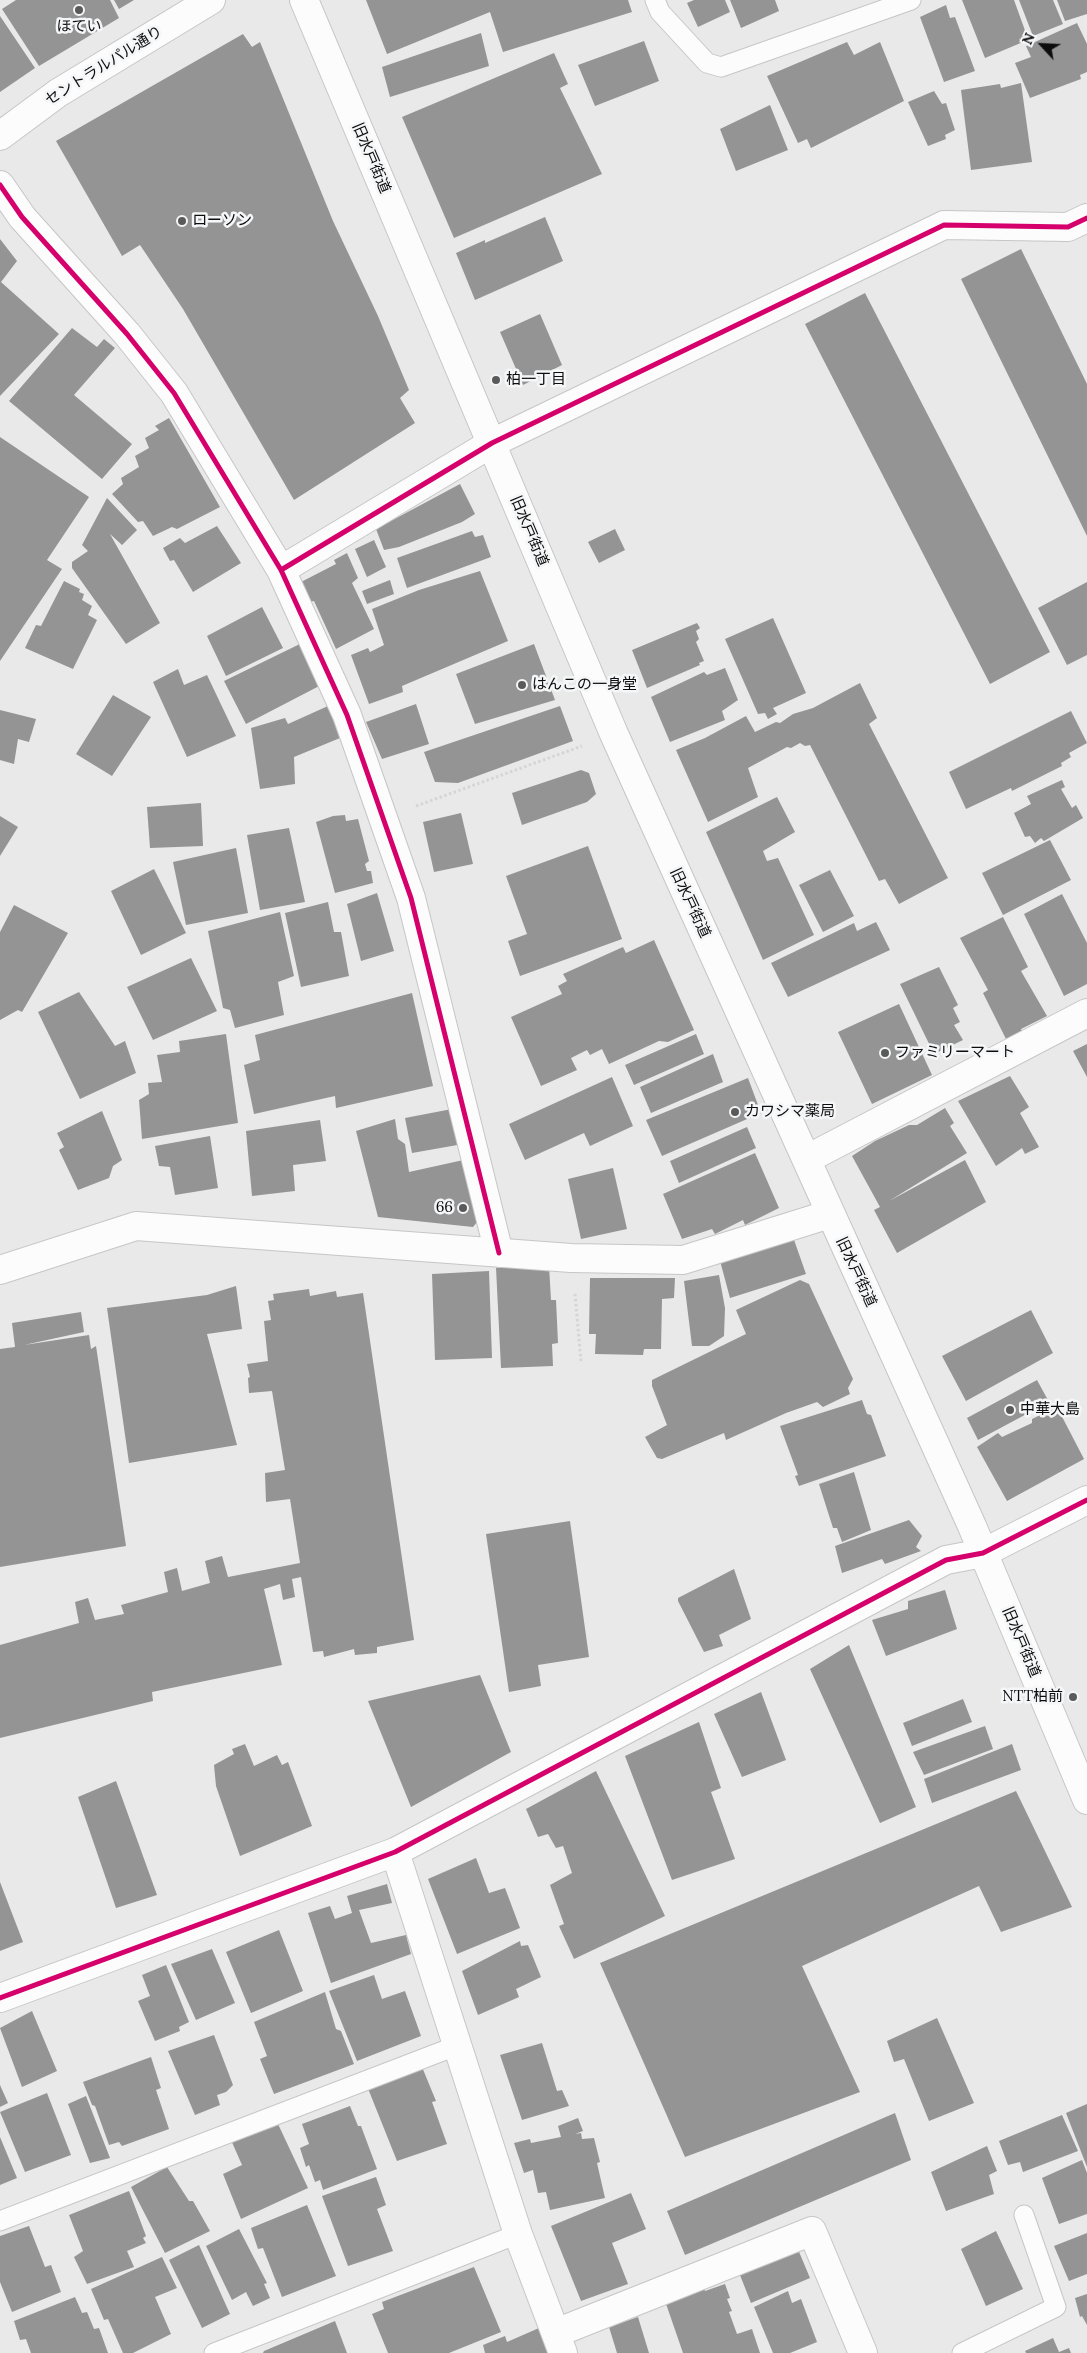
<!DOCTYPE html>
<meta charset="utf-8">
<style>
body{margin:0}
#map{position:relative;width:1087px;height:2353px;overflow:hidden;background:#e9e9e9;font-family:Lora,serif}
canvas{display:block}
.north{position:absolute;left:1017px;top:20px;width:50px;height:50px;-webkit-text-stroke:4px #f5f6f7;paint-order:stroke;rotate:295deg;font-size:14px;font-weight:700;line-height:20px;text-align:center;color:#0d0d0e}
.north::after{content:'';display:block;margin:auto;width:18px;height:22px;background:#0d0d0e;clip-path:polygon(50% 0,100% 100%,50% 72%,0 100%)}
</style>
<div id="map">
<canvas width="1087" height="2353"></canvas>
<div class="north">N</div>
</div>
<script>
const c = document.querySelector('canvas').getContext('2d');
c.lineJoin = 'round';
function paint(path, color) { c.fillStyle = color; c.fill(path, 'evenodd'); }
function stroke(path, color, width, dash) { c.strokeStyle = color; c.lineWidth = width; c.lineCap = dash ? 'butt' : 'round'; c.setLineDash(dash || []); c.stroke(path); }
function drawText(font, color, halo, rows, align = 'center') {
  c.font = font + ' Lora,"Noto Sans JP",serif'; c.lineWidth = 5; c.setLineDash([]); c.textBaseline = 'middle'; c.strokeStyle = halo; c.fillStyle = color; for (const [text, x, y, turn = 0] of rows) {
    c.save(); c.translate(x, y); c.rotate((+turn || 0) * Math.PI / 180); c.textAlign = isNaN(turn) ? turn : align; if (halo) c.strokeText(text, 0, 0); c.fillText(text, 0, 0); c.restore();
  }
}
paint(new Path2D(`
 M16 0H110L119 18 39 66 2 9Z
 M114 0H134L119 9Z
 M366 0H628L632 12 503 52 490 12 387 54Z
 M694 0H725L730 12 698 27 687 3Z
 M730 0H775L779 11 741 28Z
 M962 0H1014L1027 36 1022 38 1023 42 985 58Z
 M1019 0H1053L1063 24 1033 36Z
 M1057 0H1087V14L1065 21Z
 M946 5 950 18 955 17 975 71 944 82 920 17Z
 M0 16 35 68 0 92Z
 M1077 23 1087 44V72L1080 75 1081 79 1030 98 1015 63 1031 57 1026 46Z
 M481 33 489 66 390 97 382 67Z
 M243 34 252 47 260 42 333 221 378 316 409 390 400 398 415 423 294 500 183 309 140 245 122 256 56 141Z
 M644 41 659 81 595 106 578 65Z
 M847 42 854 55 880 42 904 101 811 148 807 139 798 143 767 76Z
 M554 53 568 84 560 88 602 174 454 238 402 117Z
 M1021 83 1032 162 971 170 961 90 1000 84 1001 88Z
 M934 91 942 104 946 103 955 130 945 135 946 139 928 146 908 102Z
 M770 105 788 150 736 171 720 129Z
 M545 217 563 261 475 300 456 253 485 240V243Z
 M0 239 17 261 1 282 59 334 0 396Z
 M1021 249 1087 384V536L961 279Z
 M865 293 1050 652 990 684 805 324Z
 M540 314 562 365 523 385 500 332Z
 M72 328 97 347 104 339 115 348 74 395 132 444 102 479 9 401Z
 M169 418 220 507 177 529 172 527 153 536 143 521 138 522 112 494 123 484 121 478 139 467 135 456 149 448 145 438 159 430 155 426Z
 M0 437 89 497 47 560 62 569 0 661Z
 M460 484 475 514 462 522 399 547 384 550 376 529Z
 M107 498 137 530 122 545 110 534 160 623 126 644 72 568V562L88 551 82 545Z
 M217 526 241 563 193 592 174 560 170 561 163 548 180 538 185 543Z
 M615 529 625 550 599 563 588 542Z
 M472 531 475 537 483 535 491 557 407 588 397 558Z
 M374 540 386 567 367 577 355 549Z
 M347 553 358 578 352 583 374 629 336 649 314 601 309 602 301 582 336 564 334 560Z
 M480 571 508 641 402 686 403 692 369 704 351 655 368 648 370 652 384 645 372 609 419 590Z
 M390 580 394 594 367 604 362 591Z
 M64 581 80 589 79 592 84 594 82 600 92 606 88 615 97 620 73 669 25 648 36 625 41 626Z
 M1087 582V655L1067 665 1038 608Z
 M262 607 283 648 226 676 207 636Z
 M773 618 806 693 773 708 777 714 768 719 765 713 758 714 725 639Z
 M697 623 700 628 696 631 699 639 696 642 704 661 699 663 700 665 647 688 632 650Z
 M306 641 325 683 246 724 224 681Z
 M534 644 555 700 475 724 456 674Z
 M725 668 738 700 722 711 725 720 670 742 651 697 704 672 707 675Z
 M178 669 184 685 207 675 236 736 187 757 153 682Z
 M860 683 877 718 869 724 948 878 899 904 885 879 879 881 810 745 805 746 800 743 791 748 787 747 748 768 758 797 708 822 676 750 705 738 746 716 755 732 776 722 780 723 793 714 813 708Z
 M113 695 151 717 112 776 76 754Z
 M416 704 429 744 382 759 366 722Z
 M328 706 340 738 294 757 295 784 260 789 251 728 285 718 288 724Z
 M560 706 573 741 458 783 435 782 424 752Z
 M0 710 36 719 29 742 18 739 14 764 0 760Z
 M1071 711 1087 743 1069 753 1071 757 1061 763 1062 766 1012 791 1011 788 966 809 949 772Z
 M581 770 589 773 596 794 587 802 522 825 512 793Z
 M1062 780 1065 787 1061 789 1072 808 1076 805 1083 818 1044 841 1041 838 1035 843 1030 836 1025 837 1014 813 1031 804 1027 796Z
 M777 797 795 832 763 851 767 861 778 858 814 935 763 960 706 832Z
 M201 803 203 846 150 848 147 807Z
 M461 813 473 864 434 872 423 822Z
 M345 815 346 821 358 819 369 861 365 864 367 871H371L373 883 335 893 316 822 333 816Z
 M0 816 18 827 0 856Z
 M289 828 305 902 260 910 247 835Z
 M1050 840 1071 880 1003 915 982 873Z
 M588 846 622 939 520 976 508 941 527 934 506 876Z
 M236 848 248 913 186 925 173 862Z
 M154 869 186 933 141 955 111 891Z
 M830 870 854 916 823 932 799 885Z
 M377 893 394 951 361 961 347 904Z
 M1062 894 1087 943V984L1064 996 1024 914Z
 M328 902 334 932H341L349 976 301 987 285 913Z
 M14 905 68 933 22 1012 18 1010 0 1020V932Z
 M280 912 294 976 278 982 284 1015 235 1028 230 1010 223 1008 208 931Z
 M1003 917 1028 967 1021 971 1047 1016 1021 1029 1022 1032 1006 1039 983 993 988 990 960 938Z
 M876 922 890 950 788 997 771 963 854 923 857 931Z
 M654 940 694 1030 668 1042 659 1041 609 1064 602 1049 590 1055 587 1050 571 1058 577 1070 541 1086 511 1017 562 994 558 986 567 981 563 974 623 947 626 953Z
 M191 958 217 1011 153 1040 127 987Z
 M939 967 958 1005 953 1008 960 1022 954 1025 963 1040 934 1054 900 984Z
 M79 992 115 1046 125 1041 136 1073 80 1099 38 1012Z
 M412 993 433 1086 336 1108 335 1096 254 1114 244 1065 260 1060 255 1035Z
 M899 1004 932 1075 872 1104 838 1032Z
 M226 1034 238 1123 142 1139 139 1100 149 1094 148 1083 162 1082 157 1055 180 1052 179 1041Z
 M696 1034 704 1054 634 1085 625 1065Z
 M1087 1044V1077L1073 1051Z
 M713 1054 723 1082 651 1113 640 1087Z
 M1010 1076 1029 1107 1020 1113 1039 1147 1025 1154 1022 1148 996 1166 958 1101Z
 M612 1077 633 1126 590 1146 584 1133 525 1160 509 1124Z
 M748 1078 761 1113 662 1156 646 1120Z
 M945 1108 954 1123 950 1126 967 1153 889 1201 965 1160 986 1202 897 1253 874 1210 880 1207 852 1156 875 1141 909 1125H917Z
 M452 1109 463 1144 412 1153 405 1118Z
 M102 1111 122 1160 113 1166 109 1178 78 1190 59 1150 64 1147 57 1133Z
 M395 1119 398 1139 405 1144 409 1172 468 1159 481 1217 473 1227 378 1217 356 1131Z
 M320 1120 326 1161 293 1165 295 1191 252 1196 246 1131Z
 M747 1127 756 1148 679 1183 670 1161Z
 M210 1136 218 1188 175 1195 170 1167 159 1166 155 1146Z
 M755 1153 779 1208 745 1225 743 1220 715 1234 712 1229 682 1239 663 1194Z
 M613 1168 627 1229 581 1239 568 1179Z
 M793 1237 806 1274 730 1298 719 1257Z
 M549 1266 551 1300H556L558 1343 552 1344 553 1366 501 1368 496 1268Z
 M489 1271 492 1358 435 1360 432 1274Z
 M719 1275 725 1308 724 1336 709 1346H692L684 1281Z
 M590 1278H675L674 1298 662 1299 661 1349H644L643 1355 595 1354 596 1334H589Z
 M800 1280 809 1284 853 1379 848 1388 850 1394 823 1407 817 1402 786 1413 726 1440 724 1433 662 1459 657 1458 645 1437 667 1425 652 1386V1380L746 1334 736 1310Z
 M236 1286 242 1329 207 1334 237 1445 129 1463 107 1308 207 1295Z
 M309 1289 310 1296 336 1291 337 1297 363 1293 414 1640 377 1647V1653L355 1655 354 1649 324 1657 323 1651 313 1652 301 1577 292 1579 295 1597 283 1600 280 1584 264 1589 282 1665 152 1692 153 1701 0 1738V1645L79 1623 75 1602 88 1598 95 1620 124 1614 121 1605 168 1592 164 1572 177 1568 182 1591 210 1583 205 1561 222 1556 228 1577 300 1563 290 1499 266 1502 265 1473 285 1470 272 1391 249 1393 248 1378 250 1377 247 1364 268 1361 264 1321 271 1320 268 1301 274 1300 273 1294Z
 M1031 1310 1053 1353 966 1401 942 1356Z
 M81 1312 84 1332 24 1345 89 1335 91 1349 96 1346 126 1546 0 1567V1349L15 1347 12 1323Z
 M1037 1380 1049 1402 978 1440 967 1418Z
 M862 1400 867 1414 871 1415 886 1456 799 1486 795 1476 798 1475 780 1426Z
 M1057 1407 1084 1459 1007 1501 977 1447 998 1433 1002 1437 1032 1423V1419Z
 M854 1472 871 1530 842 1542 837 1528H833L819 1484Z
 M909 1520 922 1536 916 1547 921 1551 885 1564 882 1559 842 1573 835 1546Z
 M570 1521 589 1657 538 1665 541 1686 509 1692 486 1534Z
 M734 1569 751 1619 719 1635 723 1646 704 1652 678 1601V1598Z
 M945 1590 957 1629 886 1656 872 1620 908 1609V1601Z
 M849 1645 916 1807 880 1823 810 1669Z
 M480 1675 511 1752 411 1807 368 1701Z
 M761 1692 786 1760 742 1777 714 1714Z
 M963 1699 972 1722 912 1746 903 1723Z
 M699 1722 721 1788 711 1792 735 1859 672 1880 625 1756Z
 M985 1726 993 1749 924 1775 913 1752Z
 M245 1744 254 1766 277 1755 282 1765 288 1762 312 1826 240 1856 216 1786 214 1765 234 1754 232 1749Z
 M1012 1744 1021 1770 932 1803 924 1779Z
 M596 1771 665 1916 574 1959 559 1926 564 1924 550 1885 572 1873 563 1846 556 1848 548 1834 538 1837 526 1809Z
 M116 1781 157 1895 116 1908 78 1797Z
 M1016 1791 1072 1907 1001 1932 979 1886 802 1966 860 2092 685 2157 600 1963Z
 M476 1858 489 1893 505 1888 520 1928 457 1954 428 1879Z
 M0 1882 23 1942 0 1951Z
 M387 1884 392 1903 359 1910 371 1943 406 1935 411 1954 331 1983 308 1913 330 1906 335 1919 352 1913 347 1896Z
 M279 1930 303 1991 251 2013 226 1952Z
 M520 1941 521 1946 528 1945 541 1977 516 1989 519 1997 478 2015 462 1971Z
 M212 1949 235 2003 196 2020 171 1964Z
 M166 1965 189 2022 179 2027 180 2031 155 2041 138 2001 150 1996 142 1975Z
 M374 1975 382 1999 405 1991 421 2036 357 2061 329 1991Z
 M325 1992 336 2029 341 2031 354 2064 274 2094 260 2059 267 2056 254 2022Z
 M32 2011 57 2071 22 2087 0 2028Z
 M937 2018 974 2103 929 2121 904 2059 894 2062 887 2041Z
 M214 2035 233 2085 226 2092 217 2095 220 2105 195 2115 168 2051Z
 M542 2043 557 2091 562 2090 569 2106 522 2120 500 2055Z
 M151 2057 161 2088 156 2090 169 2129 122 2146 119 2142 109 2145 95 2106 92 2105 83 2082Z
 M422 2067 436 2101 432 2102 447 2144 397 2161 367 2086Z
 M0 2085 8 2103 0 2107Z
 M47 2093 71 2155 25 2172 0 2112Z
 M86 2096 110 2158 90 2163 68 2104Z
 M1087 2104V2167L1066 2113Z
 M350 2106 358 2126H361L377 2169 323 2190 320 2180 315 2182 309 2165 306 2167 300 2148 309 2144 302 2124Z
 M895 2113 911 2160 685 2255 667 2211Z
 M1062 2115 1078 2151 1023 2172 1020 2162 1008 2165 999 2141Z
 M578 2118 583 2131 575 2134 581 2133 582 2139 594 2138 600 2162 597 2163 605 2198 550 2210 546 2192 538 2193 533 2170 524 2173 514 2143 530 2139 531 2143 561 2137 558 2126Z
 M278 2124 308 2188 241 2219 223 2174 242 2165 231 2140Z
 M0 2137 17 2178 0 2185Z
 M987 2146 997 2171 989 2175 994 2194 946 2211 931 2172Z
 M1082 2160 1087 2173V2214L1059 2224 1042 2178Z
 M167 2167 189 2201H193L210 2231 165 2253 131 2187Z
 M376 2177 386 2205 377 2209 393 2251 348 2266 322 2196Z
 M129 2191 146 2236 143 2238 146 2243 127 2251 134 2267 87 2284 74 2257 83 2251 69 2215Z
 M631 2193 646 2229 612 2243 628 2284 581 2301 551 2226Z
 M307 2205 336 2276 282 2297 263 2248 258 2249 251 2228Z
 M29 2226 45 2267 51 2265 61 2292 12 2312 0 2282V2236Z
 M239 2229 267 2283 264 2284 270 2298 253 2306 246 2292 232 2300 206 2246Z
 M996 2231 1023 2289 986 2306 961 2249Z
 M1087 2233V2274L1069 2281 1054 2246Z
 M199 2245 230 2314 202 2328 169 2260Z
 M797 2247 810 2278 751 2303 738 2270Z
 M162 2257 177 2288 155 2297 171 2334 133 2353H123L108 2319 104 2320 91 2289Z
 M474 2267 501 2332 449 2353H388L372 2314 384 2309 382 2302Z
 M725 2284 730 2298 727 2299 732 2311 729 2312 737 2334 752 2329 760 2353H683L664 2298 703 2285 705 2291Z
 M788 2291 792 2303 801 2299 817 2342 790 2353H773L754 2307Z
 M1087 2294V2325L1082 2316 1080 2317 1075 2298Z
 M75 2297 82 2313 87 2312 94 2329 99 2328 108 2353H31L26 2339 20 2340 14 2321Z
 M638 2317 649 2353H617L609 2327Z
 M335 2321 347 2353H263L264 2351Z
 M539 2328 550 2353H485L483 2345 505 2336 507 2342Z
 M1053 2338 1059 2352 1069 2348 1071 2353H1026L1025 2351Z`), '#949494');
const service = new Path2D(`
 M655 0 660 12 707 63 721 67 911 0
 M0 2221 456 2046
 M214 2353 518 2234
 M962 2353 1056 2307 1024 2215`);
const minor = new Path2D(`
 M0 136 58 93 211 0
 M0 185 22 217 127 334 174 393 281 570 347 715 411 898 499 1253
 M281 570 492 443 944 225 1068 227 1087 218
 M807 1159 1087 1013
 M0 1270 136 1226 571 1258 683 1260 830 1214
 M395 1852 518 2234 563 2353
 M0 1998 395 1852 946 1560 983 1553 1087 1500
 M556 2333 812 2231 863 2353`);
const primary = new Path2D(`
 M304 0 614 734 972 1526 1087 1800`);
stroke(service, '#c6c6c6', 21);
stroke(minor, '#c6c6c6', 30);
stroke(primary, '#c6c6c6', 30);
stroke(new Path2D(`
 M416 806 582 746
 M575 1294 581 1361`), '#d5d5d5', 3, [2.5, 2.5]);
stroke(service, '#fcfcfc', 19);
stroke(minor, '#fcfcfc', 28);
stroke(primary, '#fcfcfc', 28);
stroke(new Path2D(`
 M0 185 22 217 127 334 174 393 281 570 347 715 411 898 499 1253
 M281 570 492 443 944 225 1068 227 1087 218
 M0 1998 395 1852 946 1560 983 1553 1087 1500`), '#d6006c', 5);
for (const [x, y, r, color] of [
 [79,10,5,"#5a5a5b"],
 [182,221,5,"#5a5a5b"],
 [496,380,5,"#5a5a5b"],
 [522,685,5,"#5a5a5b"],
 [885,1053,5,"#5a5a5b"],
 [735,1112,5,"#5a5a5b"],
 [463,1208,5,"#5a5a5b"],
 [1010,1410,5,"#5a5a5b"],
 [1073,1697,5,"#5a5a5b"]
]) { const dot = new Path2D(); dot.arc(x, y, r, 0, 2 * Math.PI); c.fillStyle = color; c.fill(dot); stroke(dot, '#f5f6f7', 2); }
drawText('15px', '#0d0d0e', '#f5f6f7', [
 ["ほてい",79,27,"center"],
 ["ローソン",192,221],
 ["柏一丁目",506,380],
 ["はんこの一身堂",532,685],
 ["ファミリーマート",895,1053],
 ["カワシマ薬局",745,1112],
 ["66",453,1208,"right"],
 ["中華大島",1020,1410],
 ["NTT柏前",1063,1697,"right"]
], 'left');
drawText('15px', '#0d0d0e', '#f5f6f7', [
 ["セントラルパル通り",104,66,-32],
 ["旧水戸街道",371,158,67],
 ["旧水戸街道",529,531,67],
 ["旧水戸街道",690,903,65],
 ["旧水戸街道",856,1272,65],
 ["旧水戸街道",1021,1642,67]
]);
</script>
